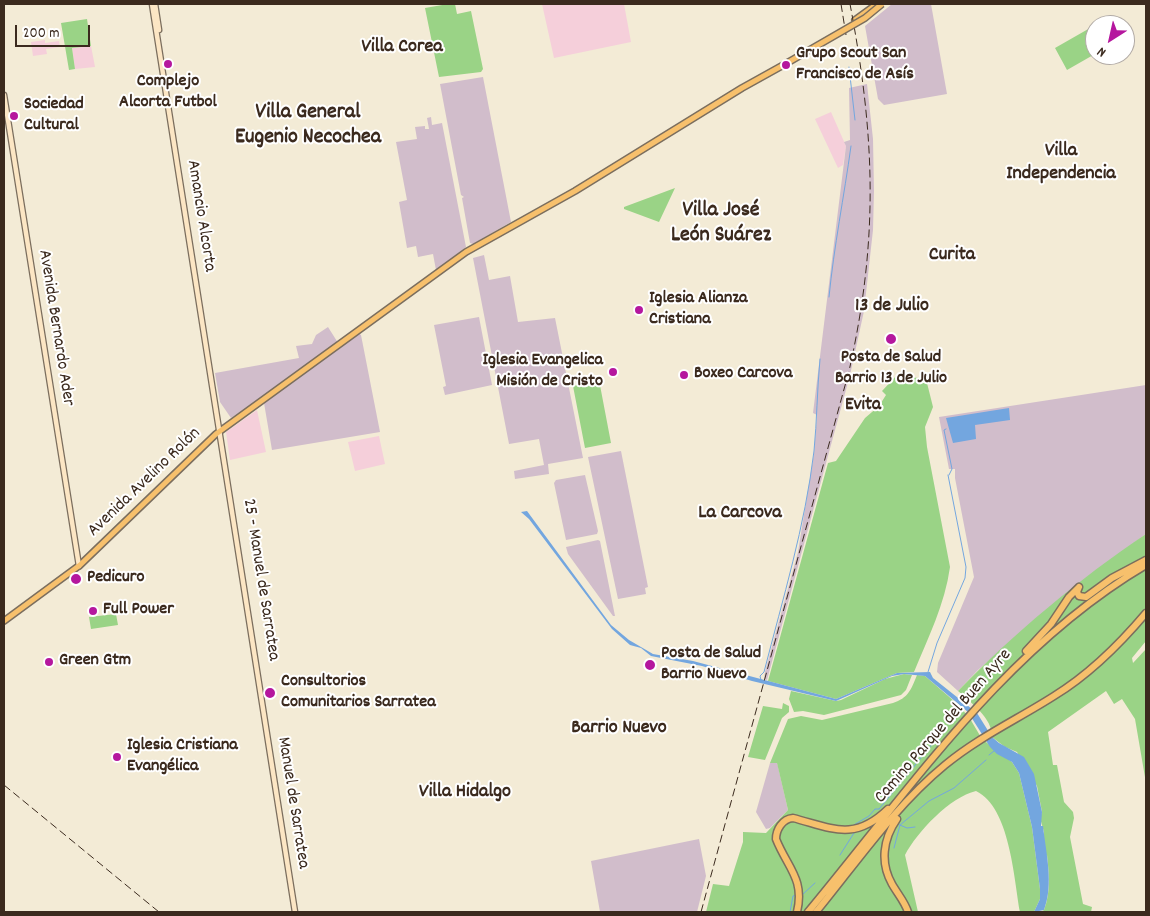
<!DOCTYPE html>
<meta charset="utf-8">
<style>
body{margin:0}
#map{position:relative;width:1150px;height:916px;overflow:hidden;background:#f3ebd6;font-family:Dekko,sans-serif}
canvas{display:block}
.frame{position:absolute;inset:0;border:5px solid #3b2a1e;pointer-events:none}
.north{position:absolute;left:1085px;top:15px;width:50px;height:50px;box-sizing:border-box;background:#fff;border:1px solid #b1aaa5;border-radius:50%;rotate:215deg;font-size:14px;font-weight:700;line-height:20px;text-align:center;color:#3b2a1e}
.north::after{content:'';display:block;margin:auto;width:18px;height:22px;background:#b5179e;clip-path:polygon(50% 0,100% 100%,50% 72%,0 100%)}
.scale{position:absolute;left:15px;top:25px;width:75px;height:22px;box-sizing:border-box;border:2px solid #3b2a1e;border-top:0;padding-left:6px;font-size:15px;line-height:18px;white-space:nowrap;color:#3b2a1e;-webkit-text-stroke:4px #fff;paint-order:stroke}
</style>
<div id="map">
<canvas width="1150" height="916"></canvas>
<div class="frame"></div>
<div class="north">N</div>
<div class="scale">200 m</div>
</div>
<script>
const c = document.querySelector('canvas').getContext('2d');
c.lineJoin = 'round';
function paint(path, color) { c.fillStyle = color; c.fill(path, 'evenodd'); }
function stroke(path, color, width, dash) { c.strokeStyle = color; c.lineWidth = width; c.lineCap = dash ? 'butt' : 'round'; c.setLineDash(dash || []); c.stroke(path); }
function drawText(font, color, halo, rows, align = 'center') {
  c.font = font + ' Dekko,sans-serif'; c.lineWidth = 4; c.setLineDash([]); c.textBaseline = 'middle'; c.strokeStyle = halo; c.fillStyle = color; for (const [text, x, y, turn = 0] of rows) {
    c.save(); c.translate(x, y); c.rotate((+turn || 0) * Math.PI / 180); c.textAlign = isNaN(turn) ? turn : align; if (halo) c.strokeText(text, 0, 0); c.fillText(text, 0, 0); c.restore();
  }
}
paint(new Path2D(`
 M542 4H624L631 42 554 58Z
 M45 40V43L59 41 60 47 46 49 47 54 33 56 31 42Z
 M91 46 95 67 75 69 72 48Z
 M831 112 846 146 843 165 838 168 815 119Z
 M257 410 266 452 230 460 226 432Z
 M379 436 385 464 355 471 348 442Z`), '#f5cfda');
paint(new Path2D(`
 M892 4H931L947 94 884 105 878 99 865 26Z
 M483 77 511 222 473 244 470 243 462 198 464 197 461 195 440 84Z
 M867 84 873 139 874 191 873 230 864 311 850 375 767 680 764 679 765 672 798 552 814 453 817 415 813 413 846 146 844 142 850 140 849 88Z
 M431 117 432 125 442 123 466 247 436 270 433 254 418 257 416 246 407 248 399 202 407 200 396 142 417 139 415 127 425 126V129H429L427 118Z
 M484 255 489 280 510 276 518 322 555 318 583 458 548 464 549 474 515 479 514 471 544 465 539 439 509 444 473 258Z
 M479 317 492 385 445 395 443 387 446 386 434 325Z
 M328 327 340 346 358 333 361 335 380 432 272 450 263 397 231 418 220 402 215 373 299 358 296 346 312 344 316 335Z
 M1146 385V534L1077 585 978 670 958 691 937 672 938 663 974 577 955 478V469H949L939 417Z
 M621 451 648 587 645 588 646 594 618 599 588 457Z
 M585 475 598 531 597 534 566 540 554 483 556 480Z
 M598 540 600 541 615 616H613L568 554 566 547Z
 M777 762 788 810 770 828 766 829 756 812 770 763Z
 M699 839 706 876 697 912H600L591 861Z`), '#d1bdcb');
paint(new Path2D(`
 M448 4H455L457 14 471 11 483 69 481 72 439 77 425 8Z
 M87 19 91 46 72 48 75 69 69 70 61 23Z
 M1090 28 1095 38V54L1067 70 1055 48Z
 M675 188 659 222 624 209V207Z
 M896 376 919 378 921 383H927L933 407 925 427 927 447 950 567C945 604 928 638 914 672L897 673 836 699 768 681 828 463 836 461 865 418 879 406 886 395 882 391Z
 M599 380 611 443 585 448 573 386Z
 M1146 534V641L1132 658 1133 663 1146 649V783L1135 719 1122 699 1114 704 1106 691 1048 732 1053 765H1057L1064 802 1073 812 1074 818 1070 837 1083 904 1092 907 1091 912H1041L1044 910C1051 892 1049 873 1047 855H1044V832L1040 818 1042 812 1037 786 1017 752 1005 747 992 737C993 718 970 702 958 691 1014 633 1079 579 1146 534Z
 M116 614 118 625 91 629 89 617Z
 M904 674 912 675 906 690 901 695 824 715 803 711 794 712 789 699 791 691 836 701 841 700 885 679Z
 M917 675 925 676 954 701 969 717 982 739 1012 762 1019 773 1032 827 1040 889V899L1034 912H1020C1014 879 1010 807 976 791 950 797 917 832 905 855L918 912H706L713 884 729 886 743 842V832L766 833 788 810 777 763H770L788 719 801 716 822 720 893 703C908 698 911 690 917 675Z
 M783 703 789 706V712L782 718 765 760 748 757 763 706 782 709Z`), '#9ad386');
paint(new Path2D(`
 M1009 408 1010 420 975 425 976 439 953 443 946 418Z
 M527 511 611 625 629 640 653 654 693 661 836 699 897 673 930 672 933 678 977 713 992 737 999 743 1024 757 1034 774 1042 812 1041 826H1043C1046 853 1054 884 1044 910L1034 912 1040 899V889L1032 827 1019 773 1012 762 997 754 990 747 968 712 925 676 904 674 892 676 836 701 752 681 702 666 651 656 641 648 630 645 612 629 529 519 521 512Z`), '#73a6df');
stroke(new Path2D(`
 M849 67 855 120
 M829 297C834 246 844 197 851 146
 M946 429 944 430 952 469 949 475
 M928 672 937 643 965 578 966 567 948 475
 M761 680 760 676 764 672C783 598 805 526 814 451 817 421 817 390 820 359
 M989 755 994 751
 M879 809 934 742
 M898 824 900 825 929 801 954 788 986 760
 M852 826 869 816 875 809H879
 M894 848 900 825 907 828 915 827
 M840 855 854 833
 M802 895 815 883
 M790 912 793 896 796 895`), '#73a6df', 1);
const secondary = new Path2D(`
 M152 4 295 912
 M155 4 159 30
 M4 95 79 566`);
const primary = new Path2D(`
 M855 20 877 4
 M79 566 216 434 466 252 575 191 742 88 787 63
 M4 621 80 565`);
const motorway = new Path2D(`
 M1079 587 1077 592 1079 596 1086 597 1112 578 1146 560
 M1026 651 1051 624 1069 597 1079 587
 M897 819C883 839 880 863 892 884 897 893 905 902 908 912
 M797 912C805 879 787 867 776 839 776 830 782 819 793 818 832 828 854 842 888 809
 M808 912C911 788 1005 648 1146 565
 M816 912C857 862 895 806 945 765 979 737 1018 719 1054 696 1090 674 1119 645 1146 613`);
stroke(secondary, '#7b6e5e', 7);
stroke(primary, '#7b6e5e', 8);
stroke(motorway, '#7b6e5e', 9);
stroke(secondary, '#fce6c4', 4.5);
stroke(primary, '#f7c06c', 5);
stroke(motorway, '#f7c06c', 6);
stroke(new Path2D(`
 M841 4 846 35
 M4 785 159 912
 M701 912 849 371C879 238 875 136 850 4`), '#3b2a1e', 1, [8, 4]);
const primaryBridge = new Path2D(`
 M787 63 865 18 882 4`);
stroke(primaryBridge, '#7b6e5e', 8, []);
stroke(primaryBridge, '#f7c06c', 5);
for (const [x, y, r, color] of [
 [168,64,5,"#b5179e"],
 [786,65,5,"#b5179e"],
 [14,116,5,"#b5179e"],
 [639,310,5,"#b5179e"],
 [891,339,6,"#b5179e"],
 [613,372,5,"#b5179e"],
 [684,375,5,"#b5179e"],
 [76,579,6,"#b5179e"],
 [93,611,5,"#b5179e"],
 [49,662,5,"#b5179e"],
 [650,665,6,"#b5179e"],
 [270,693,6,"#b5179e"],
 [117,757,5,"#b5179e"]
]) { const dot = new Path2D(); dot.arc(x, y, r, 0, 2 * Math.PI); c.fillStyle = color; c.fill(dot); stroke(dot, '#fff', 2); }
drawText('bold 18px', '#3b2a1e', '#fff', [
 ["Grupo Scout San",796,55],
 ["Francisco de Asís",796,76],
 ["Complejo",168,83,"center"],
 ["Alcorta Futbol",168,104,"center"],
 ["Sociedad",24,106],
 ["Cultural",24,127],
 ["Iglesia Alianza",649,300],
 ["Cristiana",649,321],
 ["Posta de Salud",891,359,"center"],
 ["Barrio 13 de Julio",891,380,"center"],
 ["Iglesia Evangelica",603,362,"right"],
 ["Misión de Cristo",603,383,"right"],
 ["Boxeo Carcova",694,375],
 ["Pedicuro",87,579],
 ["Full Power",103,611],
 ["Posta de Salud",661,655],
 ["Barrio Nuevo",661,676],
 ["Green Gtm",59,662],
 ["Consultorios",281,683],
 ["Comunitarios Sarratea",281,704],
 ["Iglesia Cristiana",127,747],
 ["Evangélica",127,768]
], 'left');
drawText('18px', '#3b2a1e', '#fff', [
 ["Amancio Alcorta",200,216,81],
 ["Avenida Bernardo Ader",55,328,81],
 ["Avenida Avelino Rolón",145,483,-44],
 ["25 - Manuel de Sarratea",260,580,81],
 ["Camino Parque del Buen Ayre",944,727,-49],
 ["Manuel de Sarratea",292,803,81]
]);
drawText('bold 19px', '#3b2a1e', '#fff', [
 ["Evita",863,406]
]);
drawText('bold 20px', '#3b2a1e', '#fff', [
 ["Villa Corea",402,48],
 ["Villa",1061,152],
 ["Independencia",1061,175],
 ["Curita",952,256],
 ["13 de Julio",892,307],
 ["La Carcova",740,514],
 ["Barrio Nuevo",619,729],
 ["Villa Hidalgo",465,793]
]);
drawText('bold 22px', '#3b2a1e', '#fff', [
 ["Villa General",308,114],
 ["Eugenio Necochea",308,139],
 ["Villa José",721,212],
 ["León Suárez",721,237]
]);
</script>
